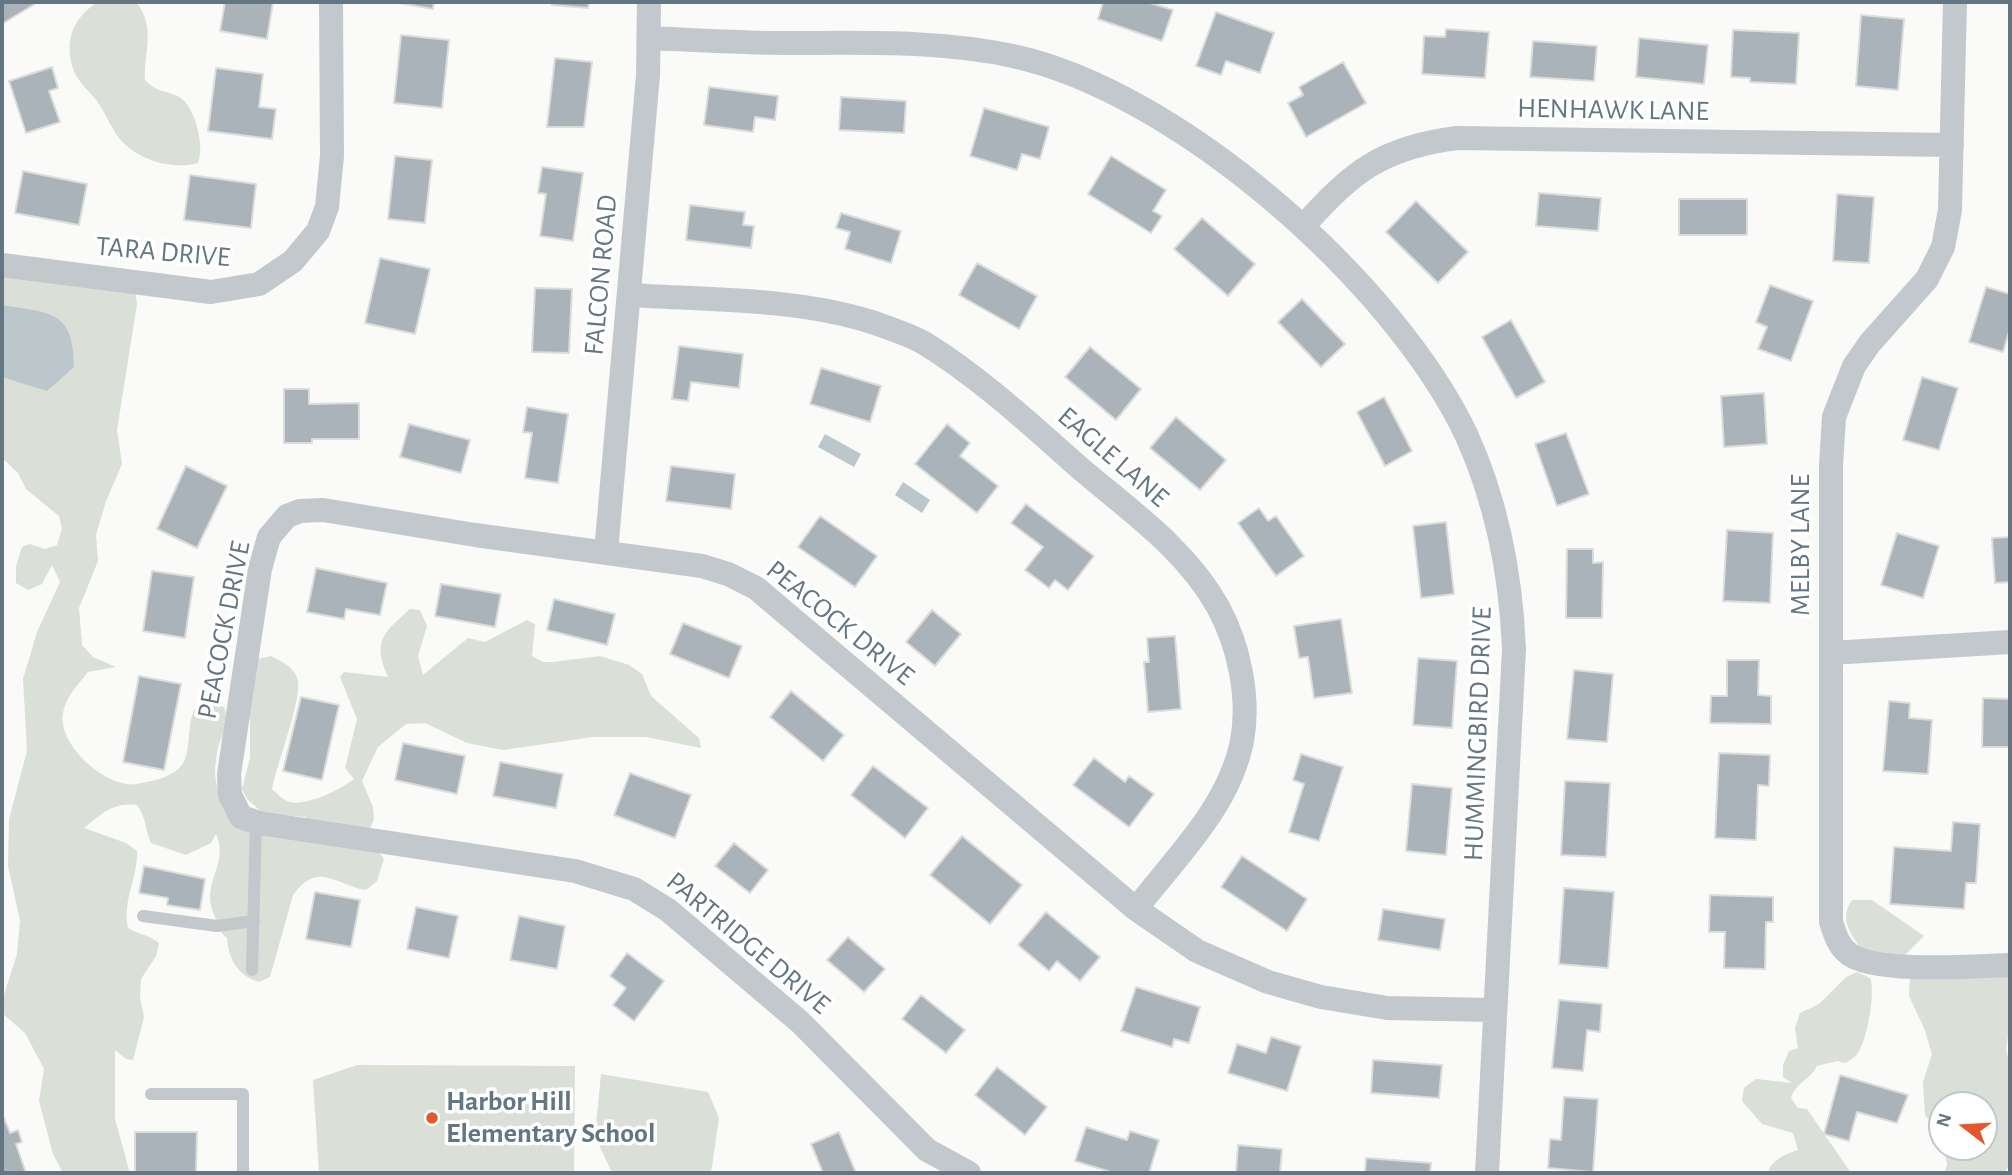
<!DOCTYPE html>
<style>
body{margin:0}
#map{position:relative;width:2012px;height:1175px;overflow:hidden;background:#fafaf8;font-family:"Alegreya Sans",sans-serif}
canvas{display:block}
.frame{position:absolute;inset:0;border:4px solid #657683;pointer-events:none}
.north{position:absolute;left:1928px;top:1091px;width:70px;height:70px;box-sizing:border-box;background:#fff;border:2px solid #c1c8cd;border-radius:50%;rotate:287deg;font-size:19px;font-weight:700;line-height:28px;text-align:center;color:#657683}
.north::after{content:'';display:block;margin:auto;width:24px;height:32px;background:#e4572e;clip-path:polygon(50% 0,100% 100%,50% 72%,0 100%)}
</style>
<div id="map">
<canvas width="2012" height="1175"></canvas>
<div class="frame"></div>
<div class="north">N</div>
</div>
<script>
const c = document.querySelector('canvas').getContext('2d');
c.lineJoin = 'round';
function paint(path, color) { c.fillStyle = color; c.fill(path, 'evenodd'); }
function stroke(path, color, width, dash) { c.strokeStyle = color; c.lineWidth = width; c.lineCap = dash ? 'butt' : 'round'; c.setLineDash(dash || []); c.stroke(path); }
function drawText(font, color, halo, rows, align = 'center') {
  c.font = font + ' "Alegreya Sans",sans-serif'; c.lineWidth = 7; c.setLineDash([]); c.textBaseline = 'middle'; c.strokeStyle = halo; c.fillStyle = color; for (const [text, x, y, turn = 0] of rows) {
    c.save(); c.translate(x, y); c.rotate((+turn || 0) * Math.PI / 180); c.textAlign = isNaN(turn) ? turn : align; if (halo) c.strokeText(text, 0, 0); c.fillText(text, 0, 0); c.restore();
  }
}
paint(new Path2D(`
 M98 2H136C156 26 144 51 145 80 156 92 165 90 179 97 195 105 205 147 198 163 170 171 132 158 116 134 109 123 104 111 97 101 90 92 78 82 74 71 63 42 73 17 98 2Z
 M2 265 134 282 137 304 117 430 122 464 106 501 96 535 98 561 79 608 82 645 93 657 116 667 88 672C78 685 66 696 63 713 57 745 107 789 137 784 152 781 172 778 182 765 197 745 177 685 224 707 230 725 220 736 217 754 204 817 261 816 307 823L306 817 263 813 247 799 242 789 250 758V702L254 660 271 656C281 661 296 668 298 681 301 703 277 763 272 789 277 793 283 801 290 802 307 806 340 790 354 779L345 768 357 719 340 677 344 672 388 677C372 642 383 633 410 609L420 610 427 626 418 656 423 675 468 638 485 642 527 620 535 624 532 656 543 662H553L600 656 629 665 642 674 651 696 699 738 701 748 646 737H593L503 750 467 743 425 723 406 724 378 747 362 781 373 807 374 819 369 831 373 845 384 859 377 881 366 890C336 885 318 860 293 895L270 977 259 982C237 975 229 960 227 938 217 930 219 926 214 915 200 881 230 865 216 834L211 843 186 855 151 843C145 829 146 817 137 805 112 802 102 814 84 828L126 843 137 851C138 877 122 901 128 928 139 935 148 934 159 943L156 956 141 979 140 997 144 1017 133 1060 126 1059 115 1050V1119L130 1173H63L53 1154 39 1101 44 1069 25 1033 2 1013V1001L17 954 20 921 8 866 9 819 27 751 23 679 37 632 60 582 52 565 42 584 28 590 16 583V566L22 547 30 544 45 549 57 545 62 529 59 516 26 489 18 473 2 458Z
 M1852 900H1872L1924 936 1900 960 1861 949C1850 932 1839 919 1852 900Z
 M1857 972 1870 978C1876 991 1867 1040 1858 1053 1856 1057 1849 1061 1845 1063L1838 1061 1817 1066C1810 1080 1796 1082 1791 1098L1798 1108 1807 1109 1851 1173H1768C1771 1160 1786 1154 1798 1150L1793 1133 1762 1124 1742 1101 1744 1088 1756 1079 1792 1083 1783 1077V1065L1789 1051 1798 1048 1795 1028 1800 1013 1819 1004 1846 977Z
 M1910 974H2010V1023L2006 1049 2010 1068V1164L2004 1173H1944L1947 1165 1944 1147H1984V1105H1942V1136L1925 1115 1923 1082 1932 1054 1924 1028 1909 996Z
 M357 1065 575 1066 574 1173H319L313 1080Z
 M601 1074 708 1092 719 1118 711 1173H612L595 1136Z`), '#dadfd7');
paint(new Path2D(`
 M2 305C50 313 74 310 74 367L47 391 2 377Z
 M825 434 861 454 854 467 818 447Z
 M903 482 930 500 922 513 895 495Z`), '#bbc7cb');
const building = new Path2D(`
 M2 2H38L2 24Z
 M225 2H273L267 39 220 31Z
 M394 2H434L433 9Z
 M552 2H589L588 8 552 5Z
 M1103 2H1147L1173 10 1162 41 1098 19Z
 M1216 12 1274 33 1260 73 1226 61 1221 75 1196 66Z
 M1861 15 1904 19 1898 90 1856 86Z
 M1446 29 1489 32 1485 78 1422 74 1424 36 1445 37Z
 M1733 30 1799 33 1796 84 1750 82V78L1731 77Z
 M401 35 449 40 442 108 394 103Z
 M1639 38 1708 45 1704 84 1636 77Z
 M1533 41 1597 46 1594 81 1530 77Z
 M555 58 592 62 584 127H547Z
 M1343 62 1366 103 1306 137 1288 103 1303 95 1299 87Z
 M52 67 58 88 49 91 60 122 26 133 9 81Z
 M216 68 263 74 259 107 276 109 272 139 208 131Z
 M709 87 778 96 775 120 755 117 753 132 704 125Z
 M841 97 906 101 904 133 839 130Z
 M984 108 1049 127 1040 159 1022 154 1017 170 970 156Z
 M395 156 432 160 425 223 388 219Z
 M1111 156 1166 190 1153 211 1162 216 1151 233 1088 194Z
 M542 167 583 173 573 241 540 236 546 194 538 193Z
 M23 171 87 184 79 225 15 213Z
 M190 175 256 184 251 228 184 220Z
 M1539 193 1601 198 1598 231 1536 226Z
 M1837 194 1874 197 1869 263 1833 261Z
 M1679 199H1747V235H1679Z
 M1416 201 1468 252 1438 283 1386 232Z
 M690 205 745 212 743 225 754 226 751 248 686 240Z
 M841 213 901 231 891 263 845 249 850 232 836 228Z
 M1202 218 1255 264 1228 296 1174 249Z
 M380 258 430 269 415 334 365 323Z
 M977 263 1037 296 1019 329 959 295Z
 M1770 285 1813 301 1791 361 1758 349 1767 327 1756 322Z
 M1986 287 2010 294V328L2003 352 1969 342Z
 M535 288 572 289 569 353 532 352Z
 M1302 299 1345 344 1321 367 1278 322Z
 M1511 320 1545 382 1516 398 1482 337Z
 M679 346 743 354 739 388 691 382 688 401 672 399Z
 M1090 347 1141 389 1116 420 1065 377Z
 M821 368 881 386 870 422 810 404Z
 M1922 377 1958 388 1939 450 1903 440Z
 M284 389H309V404L359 403V439H312V443H284Z
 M1764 393 1767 444 1724 447 1721 396Z
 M1384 397 1412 451 1385 466 1357 412Z
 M527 407 568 414 558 483 525 478 532 433 523 432Z
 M1176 417 1226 460 1200 490 1150 448Z
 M409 424 470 440 461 473 400 457Z
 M947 424 970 443 960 456 998 486 977 513 915 464Z
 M1566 433 1589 494 1557 506 1535 444Z
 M186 466 227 486 197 548 157 529Z
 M671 466 735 474 731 509 666 501Z
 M1026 504 1094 556 1068 590 1055 580 1049 588 1025 570 1043 547 1011 523Z
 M1259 508 1268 521 1276 516 1304 556 1276 576 1238 523Z
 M820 516 877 556 855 587 798 547Z
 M1446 522 1454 594 1421 598 1413 526Z
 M1727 530 1773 533 1770 603 1723 601Z
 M1897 533 1939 546 1923 598 1881 585Z
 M2010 537V582L1995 583 1992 538Z
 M1567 549H1593V563L1603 562 1602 618H1566Z
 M316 568 387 583 380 615 346 609 344 619 307 612Z
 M152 571 194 577 185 638 143 631Z
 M441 584 501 594 495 627 435 616Z
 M554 599 615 614 607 645 547 630Z
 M932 610 961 634 935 666 906 642Z
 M1341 619 1352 693 1314 698 1308 657 1299 658 1294 626Z
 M683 623 742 646 729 678 670 654Z
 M1175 636 1181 709 1148 712 1144 662H1149L1147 638Z
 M1418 658 1457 661 1452 728 1413 725Z
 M1727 660H1759L1758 695 1771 696V724L1710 723 1711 696H1727Z
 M1574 670 1613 674 1607 742 1567 739Z
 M139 676 181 684 164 770 123 762Z
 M791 691 844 735 823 761 770 717Z
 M301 697 339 705 322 780 283 771Z
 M1983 698 2010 699V747H1982Z
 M1889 701 1910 703 1909 718 1932 720 1928 774 1883 771Z
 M403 743 465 756 457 794 395 780Z
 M1719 753 1770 755 1769 786 1758 785 1756 840 1715 838Z
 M1301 754 1343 767 1319 841 1289 832 1304 784 1293 780Z
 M1094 758 1125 782 1129 776 1154 794 1129 827 1073 785Z
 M500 762 563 774 556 808 493 796Z
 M873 766 928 808 905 838 851 795Z
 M630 773 691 795 675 838 614 815Z
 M1565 781 1610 783 1606 857 1561 855Z
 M1412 784 1452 788 1446 855 1406 851Z
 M1953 822 1980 824 1976 883H1966L1964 909 1890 904 1894 847 1951 851Z
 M962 836 1022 885 990 924 930 875Z
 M734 843 768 870 750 893 715 866Z
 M1242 856 1307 899 1287 931 1221 887Z
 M144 866 205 879 200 910 167 905 168 898 139 893Z
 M1564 888 1614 892 1608 968 1559 964Z
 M315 892 360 900 351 947 306 939Z
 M1710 895 1773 897V922H1766L1765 969 1724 968 1725 932H1709Z
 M416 907 458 916 449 958 407 949Z
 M1383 909 1445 919 1440 950 1378 940Z
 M1046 912 1100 957 1080 981 1057 961 1049 971 1018 945Z
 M519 916 565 926 557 969 510 960Z
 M848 937 885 969 864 992 827 960Z
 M627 953 664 981 634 1021 613 1005 626 988 610 976Z
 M1136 987 1200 1007 1189 1043 1174 1039 1172 1047 1121 1031Z
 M921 995 965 1030 946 1053 902 1019Z
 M1559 1000 1602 1004 1600 1032 1587 1030 1583 1071 1552 1068Z
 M1271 1037 1301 1046 1287 1091 1228 1073 1237 1044 1266 1053Z
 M1373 1060 1442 1065 1439 1098 1371 1093Z
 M997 1067 1047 1107 1025 1135 975 1095Z
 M1840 1075 1908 1095 1897 1123 1857 1112 1849 1141 1824 1134Z
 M1564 1097 1598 1099 1593 1172 1548 1168 1550 1139 1561 1140Z
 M4 1118 10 1133 18 1130 22 1142 16 1144 26 1173H2V1119Z
 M1086 1127 1127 1140 1130 1131 1159 1140 1149 1173H1114L1075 1161Z
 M135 1132H197L196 1173H135Z
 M839 1132 856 1173H823L811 1144Z
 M1238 1145 1282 1149 1280 1173H1236Z
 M1366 1158 1431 1163 1430 1173H1365Z`);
paint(building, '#aab3b9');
stroke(building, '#dcdcda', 2);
stroke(new Path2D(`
 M143 916 217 926 254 921
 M252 970 256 823
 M151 1094H243V1173`), '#c3c8cc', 12);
stroke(new Path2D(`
 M1955 2 1950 210 1943 247 1927 279 1870 343 1854 366 1834 417 1831 465V922C1835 934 1838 946 1849 954 1876 974 1975 966 2010 965
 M649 38C695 40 741 43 787 43 863 43 938 40 1013 56 1179 92 1394 283 1466 434 1497 502 1511 575 1514 649L1487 1173
 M1303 227C1350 172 1384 147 1457 138L1952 145
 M2 265 211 292 259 284 293 261 318 231 327 207 332 156 331 2
 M629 295C710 300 797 298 875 323 891 329 910 335 924 343 981 378 1031 425 1081 469 1129 510 1187 550 1218 607 1239 645 1250 698 1242 741 1229 807 1176 857 1136 909
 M606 552 648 75 649 2
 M1831 653 2010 642
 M969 1173 927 1150 800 1022 668 910 634 889 575 871 259 823 241 817 230 795 229 774 260 569 269 537 287 516 300 511 323 510 475 535 702 566 728 574 756 588 1136 909 1197 951 1268 982 1321 997 1387 1008 1494 1010`), '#c3c8cc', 24);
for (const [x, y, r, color] of [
 [432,1118,7,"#e4572e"]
]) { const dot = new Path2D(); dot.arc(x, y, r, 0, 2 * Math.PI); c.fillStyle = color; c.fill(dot); stroke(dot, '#fff', 2.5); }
drawText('28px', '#657683', '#fff', [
 ["HENHAWK LANE",1613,110,1],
 ["TARA DRIVE",163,252,5],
 ["FALCON ROAD",601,275,-85],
 ["EAGLE LANE",1113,457,41],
 ["MELBY LANE",1801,545,-90],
 ["PEACOCK DRIVE",840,623,39],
 ["PEACOCK DRIVE",224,630,-79],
 ["HUMMINGBIRD DRIVE",1478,734,-88],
 ["PARTRIDGE DRIVE",748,943,40]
]);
drawText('bold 28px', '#657683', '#fff', [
 ["Harbor Hill",446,1102],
 ["Elementary School",446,1134]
], 'left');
</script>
